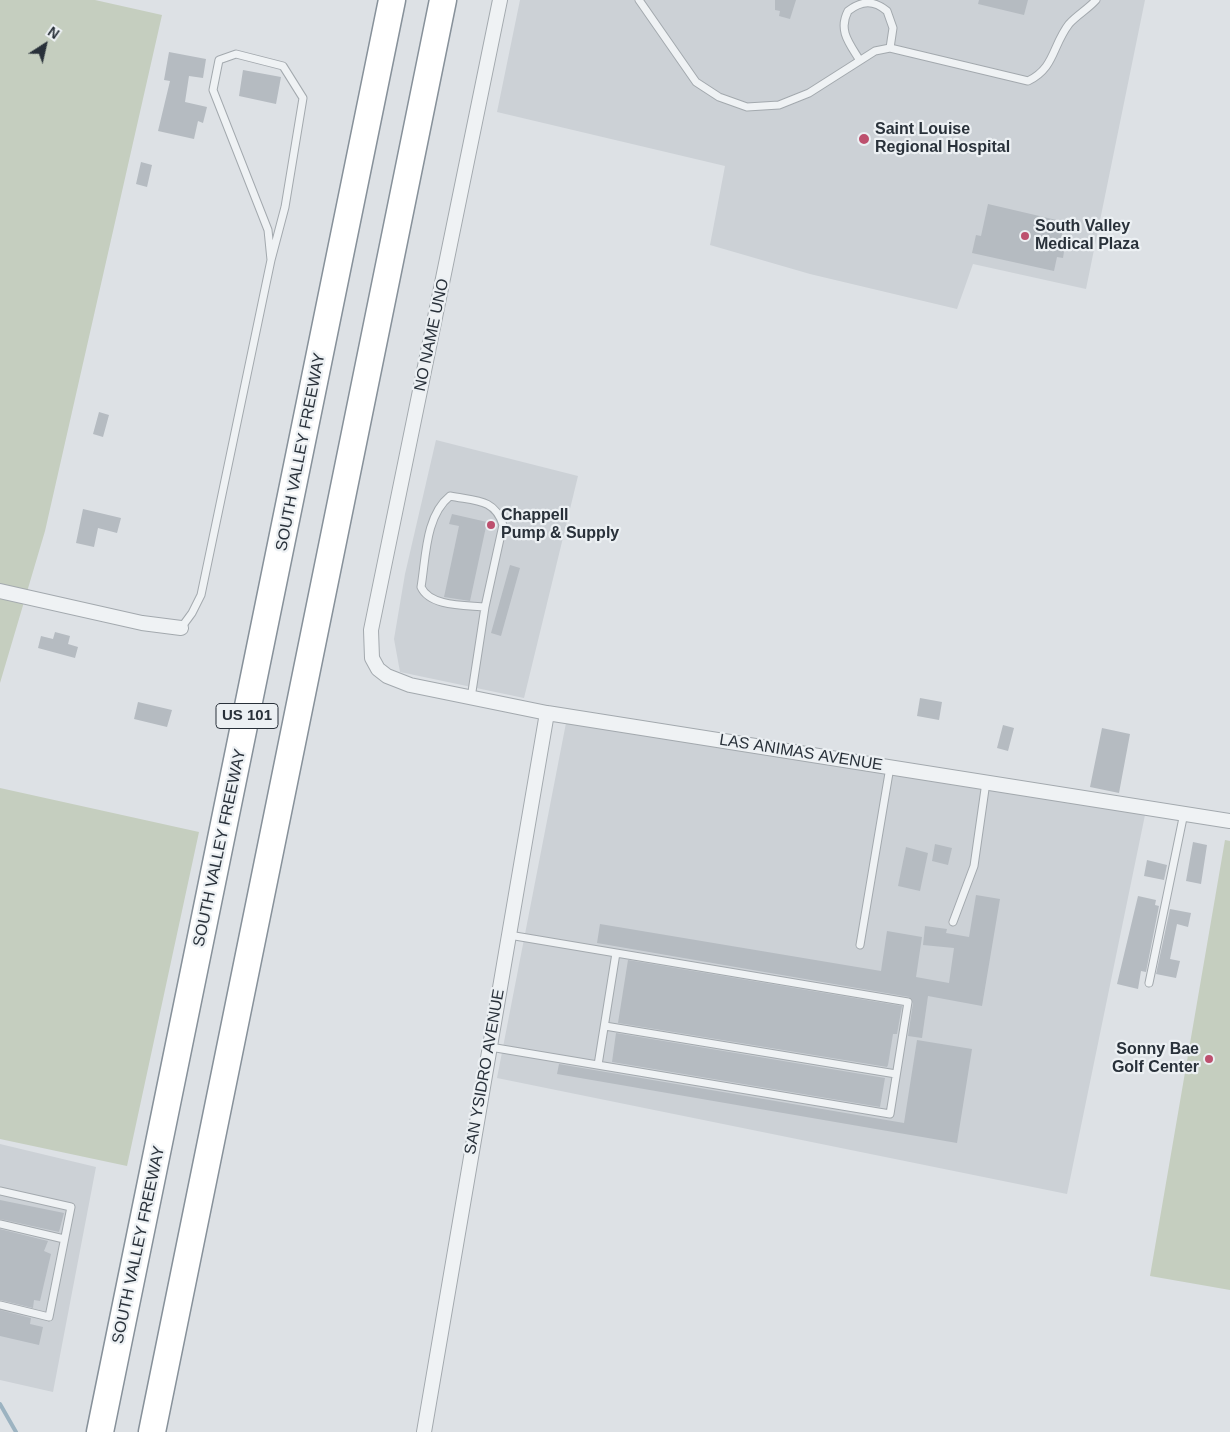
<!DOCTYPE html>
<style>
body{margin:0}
#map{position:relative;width:1230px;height:1432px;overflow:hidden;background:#dde1e5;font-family:Helvetica,sans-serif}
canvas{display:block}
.north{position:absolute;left:20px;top:20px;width:50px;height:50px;-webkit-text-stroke:4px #ecf0f3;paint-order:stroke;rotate:35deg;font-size:14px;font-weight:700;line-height:20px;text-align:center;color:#29313a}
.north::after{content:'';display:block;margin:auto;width:18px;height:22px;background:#29313a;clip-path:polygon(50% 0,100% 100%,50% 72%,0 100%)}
</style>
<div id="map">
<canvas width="1230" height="1432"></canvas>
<div class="north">N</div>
</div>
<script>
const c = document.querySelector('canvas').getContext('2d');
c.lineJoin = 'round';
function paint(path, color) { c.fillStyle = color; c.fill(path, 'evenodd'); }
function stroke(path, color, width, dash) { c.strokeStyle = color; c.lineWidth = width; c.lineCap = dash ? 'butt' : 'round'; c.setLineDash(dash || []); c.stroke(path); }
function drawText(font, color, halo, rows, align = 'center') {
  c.font = font + ' Helvetica,sans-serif'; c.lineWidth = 4.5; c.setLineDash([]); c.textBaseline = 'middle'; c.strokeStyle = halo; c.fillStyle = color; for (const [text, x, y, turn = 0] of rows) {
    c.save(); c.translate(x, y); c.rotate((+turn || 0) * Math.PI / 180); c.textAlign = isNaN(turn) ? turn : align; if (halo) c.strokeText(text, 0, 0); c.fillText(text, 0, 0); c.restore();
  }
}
paint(new Path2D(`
 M520 0H1145L1086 289 973 264 957 309 810 274 710 245 725 166 497 112Z
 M436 440 578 476 524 698 400 672 394 639 405 574Z
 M566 723 1145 815 1067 1194 497 1078Z
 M0 1144 96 1167 53 1392 0 1380Z`), '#ccd1d6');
paint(new Path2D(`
 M0 0H95L162 15 45 531 0 683Z
 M0 788 199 832 127 1166 0 1139Z
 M1225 840 1230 841V1290L1150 1276Z`), '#c5cebf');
stroke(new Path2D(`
 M0 1404 16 1432`), '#9cb3c1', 4);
paint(new Path2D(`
 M775 0H796L790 19 779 16 780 11 775 10Z
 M979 0H1028L1024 15 978 4Z
 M169 52 206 59 203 78 189 76 185 102 207 107 203 123 198 121 194 139 158 131 170 81 164 80Z
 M243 70 281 77 276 104 239 96Z
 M141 162 152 165 147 187 136 184Z
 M988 204 1065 222 1061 238 1066 239 1063 258 1057 257 1054 271 972 253 976 235 981 236Z
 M99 412 109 415 103 437 93 434Z
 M83 509 121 518 117 533 98 528 94 547 76 543Z
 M452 514 487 522 470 601 444 597 459 526 449 524Z
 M510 565 520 568 501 636 491 633Z
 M55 632 70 636 68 644 78 647 75 658 38 648 41 636 53 639Z
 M920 698 942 702 939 720 917 716Z
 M138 702 172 710 167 727 134 719Z
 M1003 725 1014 728 1008 751 997 748Z
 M1102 728 1130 734 1119 793 1090 787Z
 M1193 842 1207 845 1201 884 1186 881Z
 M935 844 952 848 948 865 932 861Z
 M906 847 928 853 920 891 898 886Z
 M1147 860 1167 865 1164 880 1144 876Z
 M976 895 1000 899 982 1006 928 996 922 1038 908 1036 913 1003 909 997 597 943 600 924 881 971 887 931 922 937 916 977 949 983 954 948 923 945 925 926 947 929 946 933 969 937Z
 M1138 896 1156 900 1155 905 1159 906 1146 972 1141 971 1138 989 1117 984Z
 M1170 909 1191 913 1188 927 1177 924 1170 959 1180 961 1176 978 1156 974Z
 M628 960 902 1006 897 1034H893L888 1065 887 1067 618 1023Z
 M616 1033 885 1078 880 1107 612 1062Z
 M917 1040 972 1049 957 1143 557 1074 559 1064 904 1123Z
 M0 1200 64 1213 59 1232 0 1219Z
 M0 1229 48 1241 44 1251 51 1254 40 1301 34 1300 33 1308 0 1300Z
 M0 1310 31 1318 30 1324 43 1327 39 1345 0 1336Z`), '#b5bbc1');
const lane = new Path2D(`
 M639 0 696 82 719 97 747 107 779 105 809 93 875 51 890 48 1028 81C1055 68 1052 46 1069 24 1077 15 1088 9 1096 0
 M859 59C849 43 838 30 848 11 862 0 874 0 887 11L893 28 890 48
 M181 628 192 613 201 595 271 260 285 207 303 98 283 66 236 54 219 60 213 90 268 230 271 260
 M471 698 485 607 503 525C495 498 474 501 450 496 425 516 426 558 421 587 430 607 466 605 485 607
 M953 922 974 866 986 782
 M860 945 890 767
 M1149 983 1184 813
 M605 1026 896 1074
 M490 1047 890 1114 908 1002 509 935
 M598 1065 616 953
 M0 1191 71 1207 49 1317 0 1305
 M0 1224 64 1239`);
const street = new Path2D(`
 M500 0 371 630 372 658 378 669 387 676 410 685 547 713 1230 821
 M0 591 142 623 181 628
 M424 1432 547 713`);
const highway = new Path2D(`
 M100 1432 392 0
 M152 1432 443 0`);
stroke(lane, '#a3a9ae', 9);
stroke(street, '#a3a9ae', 16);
stroke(highway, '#87919a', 29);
stroke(lane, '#eff2f4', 7);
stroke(street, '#eff2f4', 14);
stroke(highway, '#fff', 26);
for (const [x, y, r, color] of [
 [864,139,6,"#bd506e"],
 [1025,236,5,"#bd506e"],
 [491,525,5,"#bd506e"],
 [1209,1059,5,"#bd506e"]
]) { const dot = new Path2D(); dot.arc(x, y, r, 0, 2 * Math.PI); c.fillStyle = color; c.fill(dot); stroke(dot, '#ecf0f3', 2); }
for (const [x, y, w] of [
 [247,716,62]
]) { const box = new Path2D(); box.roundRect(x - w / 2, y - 12.5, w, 25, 4); c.fillStyle = '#ecf0f3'; c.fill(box); stroke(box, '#29313a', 1); }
drawText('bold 15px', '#29313a', null, [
 ["US 101",247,716]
]);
drawText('bold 16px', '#29313a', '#ecf0f3', [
 ["Saint Louise",875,130],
 ["Regional Hospital",875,148],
 ["South Valley",1035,227],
 ["Medical Plaza",1035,245],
 ["Chappell",501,516],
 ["Pump & Supply",501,534],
 ["Sonny Bae",1199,1050,"right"],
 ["Golf Center",1199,1068,"right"]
], 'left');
drawText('16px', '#29313a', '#ecf0f3', [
 ["NO NAME UNO",432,335,-78],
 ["SOUTH VALLEY FREEWAY",301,452,-79],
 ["LAS ANIMAS AVENUE",801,753,9],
 ["SOUTH VALLEY FREEWAY",220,848,-78],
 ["SAN YSIDRO AVENUE",485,1072,-80],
 ["SOUTH VALLEY FREEWAY",139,1245,-78]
]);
</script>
